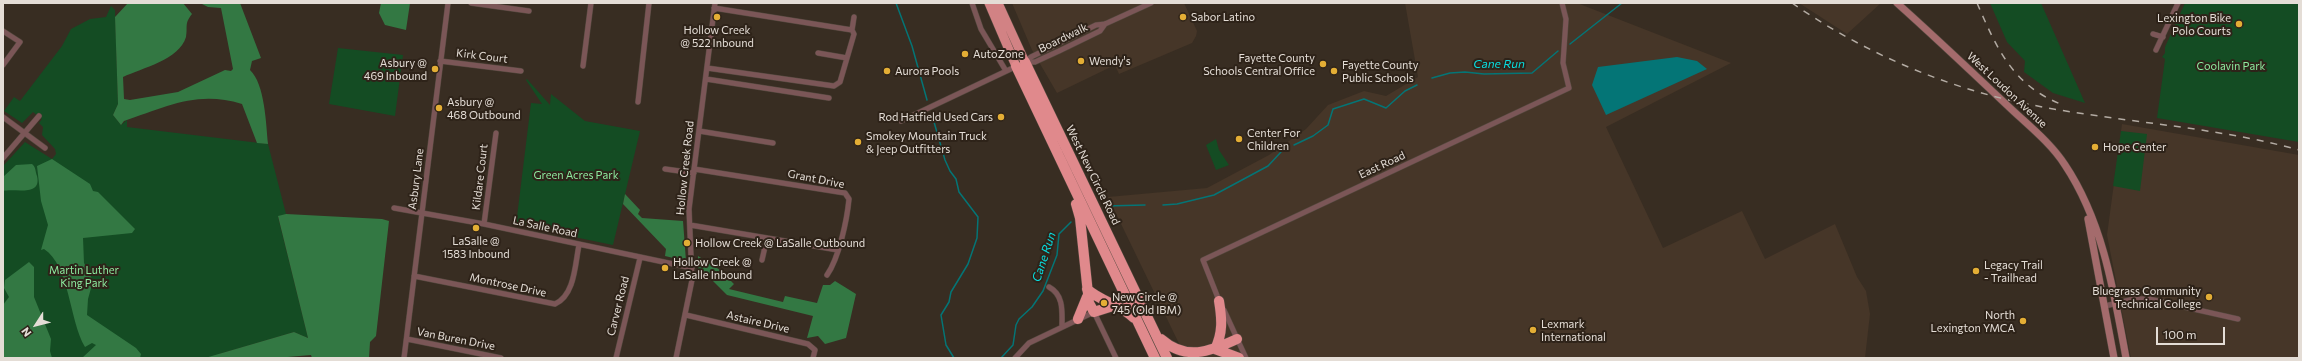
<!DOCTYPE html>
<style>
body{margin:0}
#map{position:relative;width:2302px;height:361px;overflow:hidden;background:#382d22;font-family:Commissioner,sans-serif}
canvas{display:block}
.frame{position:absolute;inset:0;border:4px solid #e4ddd6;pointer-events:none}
.north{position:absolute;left:16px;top:305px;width:40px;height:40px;-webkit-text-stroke:3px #2e2319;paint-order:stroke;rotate:234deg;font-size:11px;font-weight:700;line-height:16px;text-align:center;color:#e4ddd6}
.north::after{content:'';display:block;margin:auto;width:14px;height:18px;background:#e4ddd6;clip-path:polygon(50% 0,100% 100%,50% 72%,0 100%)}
.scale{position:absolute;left:2156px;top:327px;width:69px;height:18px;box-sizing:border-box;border:2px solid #e4ddd6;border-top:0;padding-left:5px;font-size:12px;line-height:14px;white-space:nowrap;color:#e4ddd6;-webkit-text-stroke:3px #2e2319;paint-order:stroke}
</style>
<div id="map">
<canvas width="2302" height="361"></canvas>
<div class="frame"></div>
<div class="north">N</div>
<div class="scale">100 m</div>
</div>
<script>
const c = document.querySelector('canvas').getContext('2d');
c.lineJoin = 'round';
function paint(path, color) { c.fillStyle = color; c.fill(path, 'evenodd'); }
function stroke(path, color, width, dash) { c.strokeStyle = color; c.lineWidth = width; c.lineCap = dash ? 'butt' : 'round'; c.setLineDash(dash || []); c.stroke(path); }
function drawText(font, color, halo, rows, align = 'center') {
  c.font = font + ' Commissioner,sans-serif'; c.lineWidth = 4; c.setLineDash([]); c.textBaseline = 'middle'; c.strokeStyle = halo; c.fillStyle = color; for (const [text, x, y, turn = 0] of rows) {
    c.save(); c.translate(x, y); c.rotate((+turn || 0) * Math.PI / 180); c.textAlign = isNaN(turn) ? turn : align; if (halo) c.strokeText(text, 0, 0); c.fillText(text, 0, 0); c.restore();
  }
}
paint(new Path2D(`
 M1012 3H1184L1197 31 1196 36 1192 43 1119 74 1115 65 1057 93 1032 50Z
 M1405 3H1577L1731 63 1606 127 1663 248 1742 211 1765 259 1835 224 1857 277 1866 291 1870 314 1865 358H1186L1108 197 1207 188 1269 155 1306 129 1328 105 1364 91 1386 96 1418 77Z
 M1799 3H1881L1847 34Z
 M2122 124 2299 155V358H2131L2107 235Z`), '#463628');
paint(new Path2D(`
 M1990 3H2041L2085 103 2053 93 2024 72 2025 61 2007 42Z
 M2185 3H2299V142L2157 118 2165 59 2162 57 2165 53V47Z
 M111 6 115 10 118 104 113 115 121 125 127 120V127L268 144 286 214 278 217 308 338 294 332 219 354V358H3V166L25 142 52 159 56 154 55 149 42 135 43 127 39 123 42 119 33 112 22 123 4 111 14 97 20 101 62 46 71 29 90 19 106 17Z
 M338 48 403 55 395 116 329 104Z
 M527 79 550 105 551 94 585 121 640 131 613 245 516 225 531 103 542 104 526 80Z
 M2121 131 2147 134 2140 191 2113 186Z
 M1216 139 1219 150 1229 165 1216 170 1206 145Z`), '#144c23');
paint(new Path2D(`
 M128 3H183L192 14C184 24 188 26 186 37 179 60 142 68 123 77L124 99 130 100 178 92 225 70 231 71 233 69 221 8 208 7 200 3H240L261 58 252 61 250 70C265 84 266 124 268 144L257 143 242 104C197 90 166 107 124 121L121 125 113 115 118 104 115 17Z
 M381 3H410L406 30 385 25 379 13Z
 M52 159 90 184 93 191 98 192 135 229 132 233 83 238 84 263 93 281 88 299 87 315 136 348 141 354 140 358H82L96 345 92 343 85 347C69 320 70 266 44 249L41 250 48 225 41 201 37 166Z
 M32 164C36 167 35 171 37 176 42 197 15 188 3 191V177L16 165Z
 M625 194 640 210 638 214 642 218 683 221 686 261 665 256 666 249 623 204Z
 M286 214 382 219 389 221 376 336 370 342 369 358H312L311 355 276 358H205L294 332 308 338 278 216Z
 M698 256 720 270 734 284 729 289 783 302 785 296 817 303 823 285H830L835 281 856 294 846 338 825 344 818 336 807 338 813 316 727 295 712 280 698 271Z
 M29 262 34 267V297L51 339 50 351 52 358H3V305L9 297 4 288 5 280Z`), '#337843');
paint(new Path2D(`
 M1677 57 1697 61 1707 69 1606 115 1592 85 1598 67Z`), '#047576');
stroke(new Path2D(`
 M896 3 912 46 927 100
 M1570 44 1622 3
 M1432 78 1450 73 1465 72 1484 74 1532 73 1558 51
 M932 115 945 160 950 171 956 179 959 192 978 217 977 238 968 264 951 292 949 302 941 315 946 345 954 358
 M1294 145 1313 136 1328 125 1333 109 1364 99 1386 108 1405 91 1417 85
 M1163 205 1177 204 1214 195 1268 166 1281 152
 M1105 206 1145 205
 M1001 358 1013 345 1016 325 1019 319 1032 307 1043 291 1057 255 1059 234 1071 222`), '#047576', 1.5);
const minor = new Path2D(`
 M471 3 529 11
 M972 3 981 29 1006 71
 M852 30 854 17
 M3 31 20 42 3 65
 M2153 34 2163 37
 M2156 50 2178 3
 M818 53 847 58
 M440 61 521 71
 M1025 62H1035L1059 51 1100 31 1105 24
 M1024 63 1031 57 1096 25 1105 24 1151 3
 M583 66 591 3
 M707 68 834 86 840 82 854 34 852 30 714 8
 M706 79 829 98
 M638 102 649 3
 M3 117 45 148
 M901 121 1017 66
 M699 131 773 143
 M3 158 39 116
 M665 169 694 173
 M694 169 845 193 849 199C847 220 839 258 827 275
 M394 208 484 224 692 268
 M484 224 496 133
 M690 225 838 250
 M762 260 767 238
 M414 276 555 304C575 295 575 264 579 245
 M1049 287C1064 295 1062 312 1062 326
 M1220 303 1203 260 1569 88 1563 63 1566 19 1562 3
 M2105 306 2134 299H2149L2238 319
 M1224 310 1246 358
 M686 315 808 344 815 350 813 358
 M407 339 501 358
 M404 358 448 3
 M616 358 640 258
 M676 358 692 280 689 209 715 3
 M1015 358 1029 343 1094 312 1116 358`);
const secondary = new Path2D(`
 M1897 3C1935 37 1972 72 2009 107 2028 125 2051 143 2065 165 2103 222 2114 292 2126 358
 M2088 219 2114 358`);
const trunk = new Path2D(`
 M989 3 1016 66
 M998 3 1025 62`);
const motorway = new Path2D(`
 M1025 62 1167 358
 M1016 66 1155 358
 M1076 204 1080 218 1089 303 1094 312 1116 305
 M1087 289C1101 302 1120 304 1134 318
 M1219 301C1222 319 1223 333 1215 349L1239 358
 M1078 319 1087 297
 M1161 339C1186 361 1209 352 1237 339`);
stroke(minor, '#54493f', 6);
stroke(secondary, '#54493f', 8);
stroke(trunk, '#54493f', 10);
stroke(motorway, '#54493f', 11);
stroke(minor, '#7b5657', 5);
stroke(secondary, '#a46b6c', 7);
stroke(trunk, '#d28284', 9);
stroke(motorway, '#e0898c', 10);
stroke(new Path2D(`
 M1792 3C1851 44 1919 76 1989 95 2090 122 2198 122 2299 150
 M1977 3C1997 49 2013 86 2063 105`), '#b3aba3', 1.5, [7, 7]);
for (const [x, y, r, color] of [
 [717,17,4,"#e4ae35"],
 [1183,17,4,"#e4ae35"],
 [2239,24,4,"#e4ae35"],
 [965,54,4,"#e4ae35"],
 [1081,61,4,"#e4ae35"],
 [1323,64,4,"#e4ae35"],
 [435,69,4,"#e4ae35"],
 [887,71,4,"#e4ae35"],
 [1334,71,4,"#e4ae35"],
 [439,108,4,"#e4ae35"],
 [1001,117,4,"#e4ae35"],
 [1239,139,4,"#e4ae35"],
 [858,142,4,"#e4ae35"],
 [2095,147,4,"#e4ae35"],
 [476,228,4,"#e4ae35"],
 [687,243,4,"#e4ae35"],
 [665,268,4,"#e4ae35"],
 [1976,271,4,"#e4ae35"],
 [2209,297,4,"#e4ae35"],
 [1104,303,4,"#e4ae35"],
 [2023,321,4,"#e4ae35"],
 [1533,330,4,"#e4ae35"]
]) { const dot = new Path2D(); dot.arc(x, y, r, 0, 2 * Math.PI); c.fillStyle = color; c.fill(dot); stroke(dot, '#2e2319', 1.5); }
drawText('11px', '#e4ddd6', '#2e2319', [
 ["Sabor Latino",1191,17],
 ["Lexington Bike",2231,18,"right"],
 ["Polo Courts",2231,31,"right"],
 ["Hollow Creek",717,30,"center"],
 ["@ 522 Inbound",717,43,"center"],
 ["AutoZone",973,54],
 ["Fayette County",1315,58,"right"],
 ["Schools Central Office",1315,71,"right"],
 ["Wendy's",1089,61],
 ["Asbury @",427,63,"right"],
 ["469 Inbound",427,76,"right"],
 ["Fayette County",1342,65],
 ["Public Schools",1342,78],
 ["Aurora Pools",895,71],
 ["Asbury @",447,102],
 ["468 Outbound",447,115],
 ["Rod Hatfield Used Cars",993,117,"right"],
 ["Center For",1247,133],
 ["Children",1247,146],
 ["Smokey Mountain Truck",866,136],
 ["& Jeep Outfitters",866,149],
 ["Hope Center",2103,147],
 ["LaSalle @",476,241,"center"],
 ["1583 Inbound",476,254,"center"],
 ["Hollow Creek @ LaSalle Outbound",695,243],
 ["Hollow Creek @",673,262],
 ["LaSalle Inbound",673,275],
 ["Legacy Trail",1984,265],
 ["- Trailhead",1984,278],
 ["Bluegrass Community",2201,291,"right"],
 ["Technical College",2201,304,"right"],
 ["New Circle @",1112,297],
 ["745 (Old IBM)",1112,310],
 ["North",2015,315,"right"],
 ["Lexington YMCA",2015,328,"right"],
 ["Lexmark",1541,324],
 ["International",1541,337]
], 'left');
drawText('11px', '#e4ddd6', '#2e2319', [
 ["Boardwalk",1063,38,-26],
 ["Kirk Court",482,56,7],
 ["West Loudon Avenue",2007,90,43],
 ["East Road",1382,165,-25],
 ["Hollow Creek Road",685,168,-84],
 ["West New Circle Road",1093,175,64],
 ["Kildare Court",480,177,-83],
 ["Asbury Lane",416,179,-83],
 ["Grant Drive",816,179,11],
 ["La Salle Road",545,227,12],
 ["Montrose Drive",508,285,12],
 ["Carver Road",618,306,-76],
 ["Astaire Drive",758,322,13],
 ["Van Buren Drive",456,339,11]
]);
drawText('11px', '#8dea9f', '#2e2319', [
 ["Coolavin Park",2231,66],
 ["Green Acres Park",576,175],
 ["Martin Luther",84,270],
 ["King Park",84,283]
]);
drawText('italic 12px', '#08dcde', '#2e2319', [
 ["Cane Run",1499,64],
 ["Cane Run",1044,257,-72]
]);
</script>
